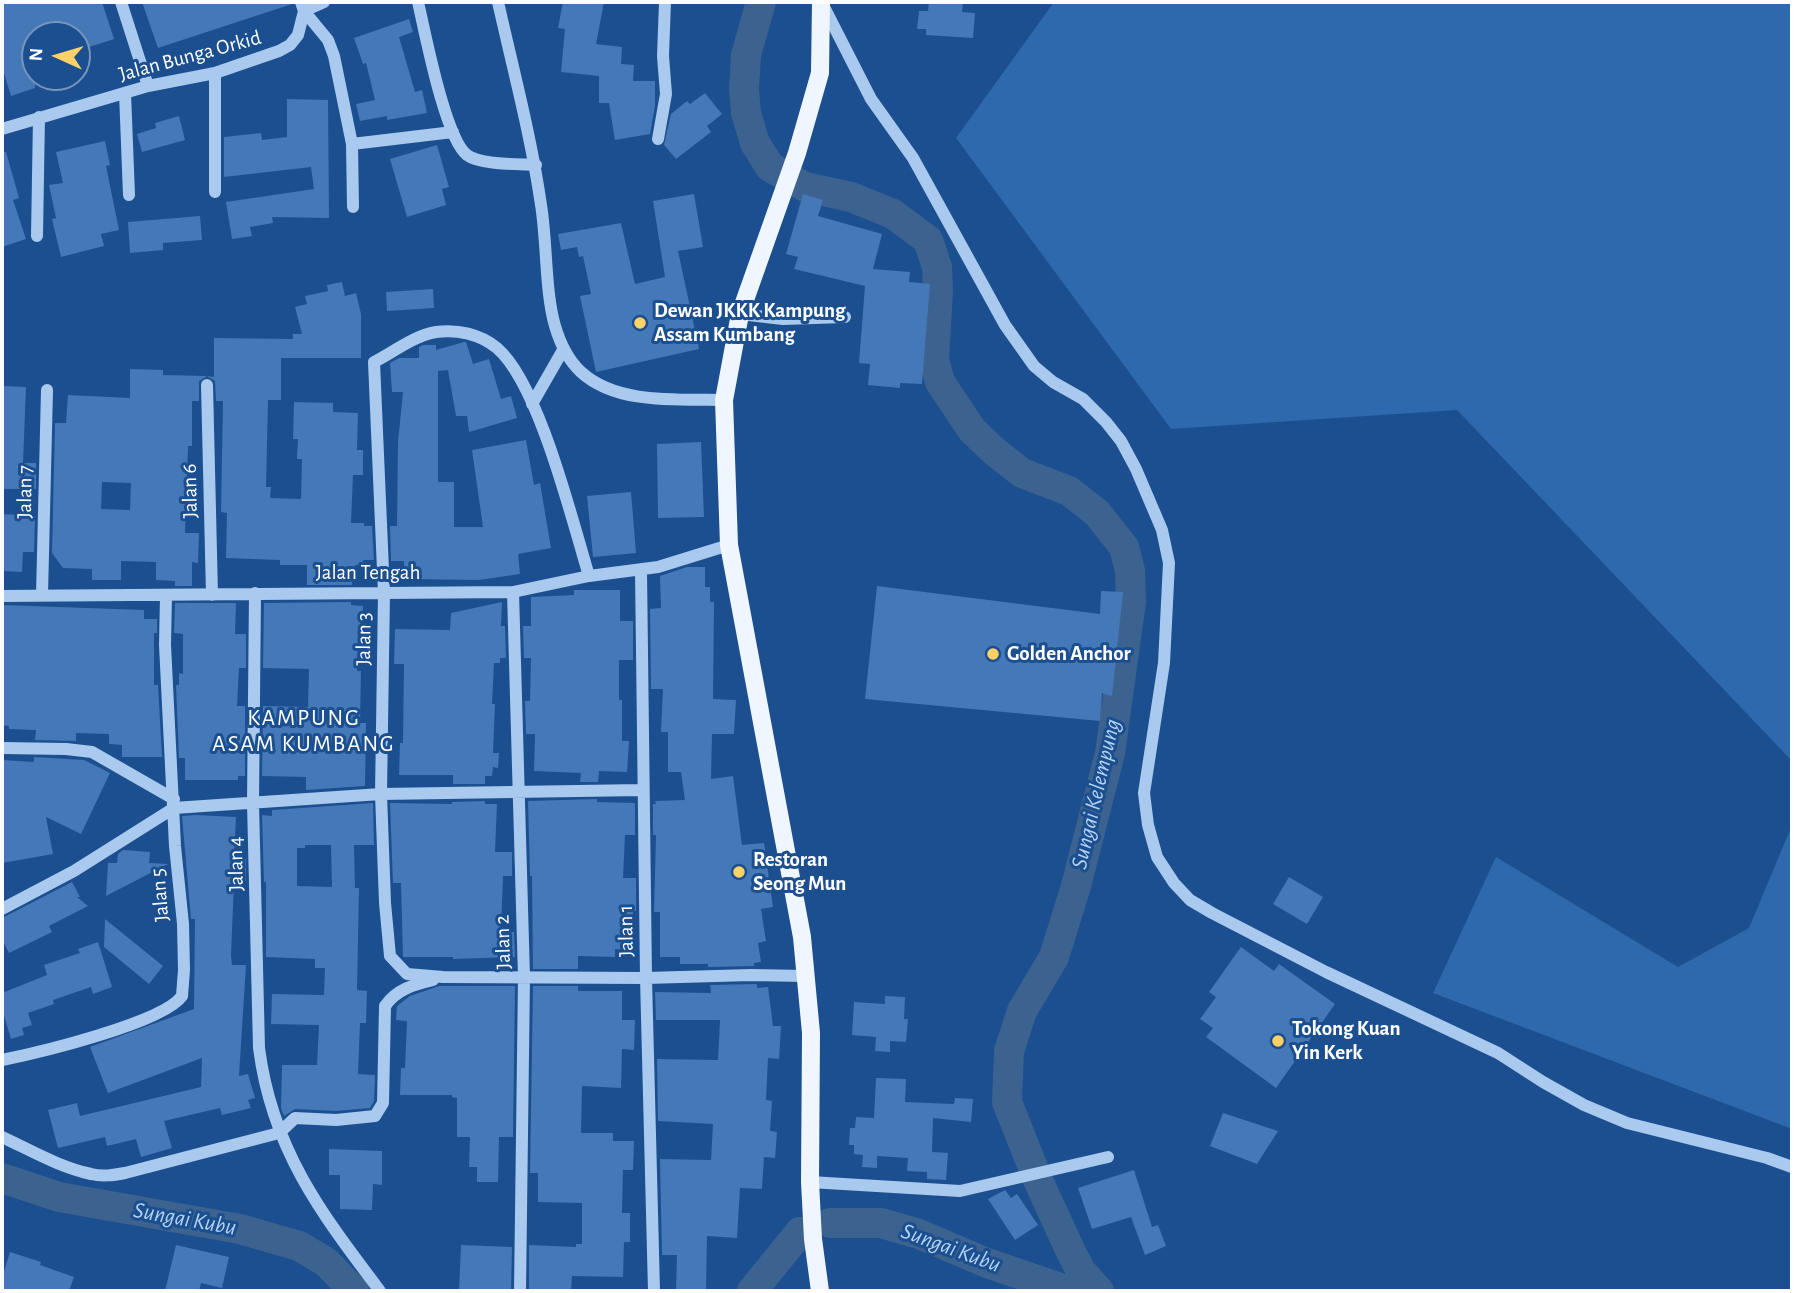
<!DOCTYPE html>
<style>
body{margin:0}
#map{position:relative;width:1794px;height:1293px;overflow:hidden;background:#1b4f8f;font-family:"Alegreya Sans",sans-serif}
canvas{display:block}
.frame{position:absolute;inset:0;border:4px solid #fff;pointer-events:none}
.north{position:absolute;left:21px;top:21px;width:70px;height:70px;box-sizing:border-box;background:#1b4f8f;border:2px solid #7695bc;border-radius:50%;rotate:274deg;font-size:19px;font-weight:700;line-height:28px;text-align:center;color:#fff}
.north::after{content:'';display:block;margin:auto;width:24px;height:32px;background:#ffd166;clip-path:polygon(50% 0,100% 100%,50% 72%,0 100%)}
</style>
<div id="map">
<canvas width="1794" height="1293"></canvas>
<div class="frame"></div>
<div class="north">N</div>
</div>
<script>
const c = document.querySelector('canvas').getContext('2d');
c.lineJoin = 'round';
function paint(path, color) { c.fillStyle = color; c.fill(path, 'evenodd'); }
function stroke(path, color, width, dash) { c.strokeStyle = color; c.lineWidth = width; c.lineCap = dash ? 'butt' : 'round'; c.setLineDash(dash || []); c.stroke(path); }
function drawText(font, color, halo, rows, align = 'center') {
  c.font = font + ' "Alegreya Sans",sans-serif'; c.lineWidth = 6; c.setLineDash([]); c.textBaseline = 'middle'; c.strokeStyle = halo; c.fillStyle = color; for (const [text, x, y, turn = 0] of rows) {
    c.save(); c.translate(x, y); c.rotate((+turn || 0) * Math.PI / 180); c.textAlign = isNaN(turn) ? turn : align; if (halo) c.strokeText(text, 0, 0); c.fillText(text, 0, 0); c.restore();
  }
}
paint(new Path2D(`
 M1054 2H1792V761L1457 410 1171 429 956 138Z
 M1792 825V1129L1433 993 1496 857 1678 967 1749 928Z`), '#2e69ad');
stroke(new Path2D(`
 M761 2 746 55 744 89 746 113 755 143 770 167 805 187 851 197 893 214 928 240 937 267 938 291 934 360 940 382 972 430 994 451 1022 473 1069 491 1097 513 1124 547 1130 571 1131 602 1110 753 1076 886 1054 957 1022 1011 1009 1051 1007 1102 1038 1180 1070 1250 1081 1271 1099 1291
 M2 1178 59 1197 240 1229 299 1246 326 1262 354 1291
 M830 1223H881L919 1234 987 1263 1069 1291
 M752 1291 800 1232`), '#3c6290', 30);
paint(new Path2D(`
 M2 2H102L114 39 77 51V35H35V88L11 96 2 67Z
 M142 2H292V4L158 48Z
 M563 2H604L596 44 622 47 621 64 634 65 633 81H655V106L650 134 615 140 609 103H599V76L561 72 565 29 558 28Z
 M929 2 963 3 962 12 975 13 973 38 926 35V29H917L919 11H928Z
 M409 19 413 32 399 37 415 92 422 90 427 113 387 120V116L360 121 356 104 375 100 366 63 363 64 354 38Z
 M705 93 722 114 707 126 711 132 676 159 664 145 671 114 687 101 690 104Z
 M287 99 328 100 329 218 272 217 273 223 250 227 252 236 232 239 226 202 314 189 311 167 224 177V137L261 133 262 140 287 137Z
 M179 116 185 140 142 152 137 134 156 128 155 123Z
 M105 141 110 165 106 166 119 230 101 234 104 246 61 257 52 219 56 218 49 185 63 183 56 152Z
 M437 145 449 187 442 189 446 205 407 217 390 159Z
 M2 152H6L19 198 13 200 26 239 2 247Z
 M694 194 703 247 678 251 699 349 596 372 580 296 591 294 583 256 579 257 577 247 561 250 558 234 621 223 635 284 665 277 653 201Z
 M803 194 823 200 818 216 882 234 873 269 910 272 909 282 930 284 922 384 900 383V388L868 385 870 364 859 363 865 286 794 269 798 257 786 254Z
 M200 216 202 240 163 243V250L130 253 128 222Z
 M342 282 345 296 356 293 361 314V358H281V400H268L266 487H271L270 498 301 499 302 459H297L298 439H293L294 402 333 403V412L358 413 357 450H363V475H353L351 523H364V526H372L374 560H363V565H355V579H352V585H307V565H280V560L226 558 227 513 221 512 223 401H216L215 381 207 376 214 377V338L293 339V334H302L295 307 307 304 305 296 328 291 327 285Z
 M433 289 434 308 387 311 386 292Z
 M464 342H466L473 364 489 359 501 399 511 396 517 418 469 432 467 416H456L448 370 438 371V482H454V527H483L472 450 526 440 534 485 540 483 551 548 518 554 520 574 479 580 404 579V561H391L390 526H397L398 442 403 392H392L390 363 399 358H419V347L423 345H436V350Z
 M130 369 163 370V375L207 376 199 381V401H192V446H188L185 533H199L198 563 192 562V586H175V581L156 580V562L121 561V580H92V569L63 568 52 553 55 423H66L68 395 130 398ZM102 482 131 483 130 510 101 509Z
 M2 386 26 387 23 463H36V489H2Z
 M701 442 704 517 658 518 657 444Z
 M631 492 636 553 593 557 587 496Z
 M2 514 35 516 34 552H23L22 572 2 571Z
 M687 567H705V587H710V602H714L713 699 736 700 734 734H712L711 779 733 776 742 845 764 843 773 907 761 909 766 941 758 943 761 962 754 963V966L708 967V964H680V957H660V912H654L656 835H653V804H656L655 801 685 800 681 772H668V732H661L663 689H651L650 609 661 608 660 576Z
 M877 586 1100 614 1101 591 1123 592 1112 696 1102 693 1100 721 865 699Z
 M574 590H620V621H633V660H619V700H622V741H629L627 772 599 771 598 782H580L581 773 534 771 535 734H526L525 701H530L531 658H524L523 626H531V597L574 595Z
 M351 602V605L363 606V627H358L357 671H361L360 723H366L365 786 306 790V777L262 776 263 706 308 707 309 669 263 668 264 603Z
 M502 602 501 626H505L506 658H500V663H494L492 704H495L493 753H499L498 768 493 767 492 776H485V784H453V775H399L400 743H403L404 664H394L395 629 450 630 451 613Z
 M175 603H236L235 634H246V668H239L237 706H245V776H238V780H185V758H179L176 685H179V673L183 674V634L174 633Z
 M2 605 144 610V619H157V633H154V685H158L162 757H122V745L109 744V734L76 733V741L35 740 36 730 9 729V726L2 725Z
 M34 757 84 760 110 773 81 834 46 817 53 854 2 863V760L34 762Z
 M597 799V802L635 803V835H625L623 878H636V911H633V916H626L625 950 615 949V957L578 956V969H533L532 876H530L528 801Z
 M485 801V804H497L495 852H512V876H503L501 932H514L515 957 453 959V957H403L401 883H393L390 803 452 804V802Z
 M373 803 374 845H354L355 888H359L357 990 367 991 366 1023H360L358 1074 375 1075 374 1101 370 1108 336 1111 295 1109 284 1116 281 1108 282 1065H317L319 1025 271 1024 272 994 324 995 325 968H315V959L266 957V882H264L262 815 272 816V810ZM305 845H331L332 887 297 886V848H305Z
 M196 815 236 817 234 858 246 859V881H234L231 956 232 965H246L239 1076 248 1074 255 1098 248 1100 251 1108 222 1115 220 1108 164 1121 172 1148 141 1157 136 1139 107 1146 105 1137 58 1148 48 1110 77 1103 80 1116 201 1087 202 1058 108 1093 90 1047 194 1009 195 919H191L182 816Z
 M123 850 150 852 149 863 168 864 106 896 108 863H117L118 854Z
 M1289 877 1323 897 1307 924 1273 904Z
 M72 882 80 897H77L88 906 49 926 52 932 9 953 2 939V918Z
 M105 919 163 966 149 984 104 947Z
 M98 942 112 987 93 994 91 987 53 1000 54 1004 28 1013 32 1025 22 1028 24 1035 11 1039 2 1009V993L47 975 44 965 80 953 78 949Z
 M1241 947 1274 971 1279 964 1335 1004 1276 1088 1206 1037 1213 1028 1200 1019 1216 997 1209 992Z
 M757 984V988L768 987 773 1026H781L779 1059 768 1058 766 1100 772 1101 770 1131 777 1132 775 1158 764 1157 762 1189 740 1188 737 1238 707 1236 706 1291H676L677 1255H662L660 1159 711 1160 713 1124 658 1121 657 1059 718 1060 720 1020H656L655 992 711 993 710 985Z
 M439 986H515L513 1137H499L498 1182H477V1167H469L470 1137H457V1098L452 1097V1095H400L401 1068H405L407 1021 396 1020 397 1006 410 996Z
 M533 986H578V991H622V1020H635L634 1050 622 1049 621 1088 582 1086 581 1133H613V1141H634L633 1170H623L622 1213H630V1242H624L623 1277 572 1276 571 1291H529V1245L576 1247V1244H582V1203L538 1202V1173H530Z
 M885 996 905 997 904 1019H908L906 1042 890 1041V1052L875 1051 876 1037 852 1035 854 1002 885 1004Z
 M876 1078 906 1079 905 1102 954 1104 955 1098 973 1099 971 1122 933 1118 932 1152 948 1153 946 1180 927 1179V1172L907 1171 908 1158 877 1156V1168L862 1167 863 1155 854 1154V1145H849L850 1128H855L856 1117 874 1118Z
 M1223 1113 1278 1131 1257 1164 1210 1146Z
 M329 1149 382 1151V1185L373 1184 372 1210 340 1209V1175H329Z
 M1134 1170 1152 1227 1158 1225 1166 1246 1145 1255 1131 1217 1092 1229 1078 1188Z
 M1005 1190 1011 1198 1017 1194 1038 1225 1015 1240 988 1199Z
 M176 1245 229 1257 222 1288 201 1283 199 1291H165Z
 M461 1245 512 1247 511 1291H459Z
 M10 1252 41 1262 40 1265 74 1277 69 1291H2V1278Z`), '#4478b7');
stroke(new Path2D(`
 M121 2 148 86
 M301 2 304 11 328 40 334 56 352 144 353 207
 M418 2C425 32 445 138 467 155 480 165 519 164 536 165
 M498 2C513 69 531 136 541 205 547 241 545 292 555 326 560 343 567 359 581 372 617 405 678 399 724 400
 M822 3 871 99 913 158 1005 325 1034 366 1053 382 1083 399 1106 422 1121 441 1136 469 1162 530 1169 563 1164 663 1144 793 1148 825 1157 857 1174 883 1190 900 1212 913 1326 972 1498 1053 1543 1082 1584 1105 1627 1123 1767 1158 1792 1167
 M125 93 129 195
 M2 129 148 86 215 73 279 51 290 45 298 35 304 11 324 2
 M658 139 666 94 663 56 665 2
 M352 144 453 132
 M215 192V73
 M37 236 39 117
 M740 314 783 319 845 317
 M207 385 212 595
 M532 404 563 350
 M641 570 646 978 654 1291
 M589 576C572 520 539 384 497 348 480 334 457 329 436 332 413 336 394 352 374 362L384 593 381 794 385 903 390 956 407 974 443 977 646 978 751 975 805 976
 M513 592 524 977 520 1291
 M255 593 253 803 259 1048C272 1149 321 1213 380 1291
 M42 595 47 390
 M2 596 513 592 589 576 658 567 729 545
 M2 748 66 749 92 752 174 799
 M2 909 74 871 174 808 381 794 643 790
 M2 1060C37 1053 163 1023 182 996L184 970 183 924 175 846 165 645 166 596
 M2 1137C30 1150 61 1168 91 1174 103 1177 114 1175 125 1173L279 1133 295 1118 336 1120 375 1116 383 1103 385 1006C397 989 413 985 433 980
 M810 1182 960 1191 1108 1157`), '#a9c9ee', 12);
stroke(new Path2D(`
 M820 1291 813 1239 810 1182 811 1033 802 937 729 545 724 400 740 314 797 153 820 73 821 2`), '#f0f6ff', 18);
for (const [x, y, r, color] of [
 [640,323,7,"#ffd166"],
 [993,654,7,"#ffd166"],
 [739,872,7,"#ffd166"],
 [1278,1041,7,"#ffd166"]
]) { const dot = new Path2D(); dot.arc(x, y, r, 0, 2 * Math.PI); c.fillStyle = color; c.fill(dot); stroke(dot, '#1b4f8f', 2.5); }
drawText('21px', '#fff', '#1b4f8f', [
 ["Jalan Bunga Orkid",190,56,-15],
 ["Jalan 6",190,491,-91],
 ["Jalan 7",25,492,-89],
 ["Jalan Tengah",368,573],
 ["Jalan 3",364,639,-89],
 ["Jalan 4",236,864,-91],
 ["Jalan 5",160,895,-95],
 ["Jalan 1",626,931,-91],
 ["Jalan 2",503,942,-92]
]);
drawText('bold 21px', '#fff', '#1b4f8f', [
 ["Dewan JKKK Kampung",654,311],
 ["Assam Kumbang",654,335],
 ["Golden Anchor",1007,654],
 ["Restoran",753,860],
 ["Seong Mun",753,884],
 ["Tokong Kuan",1292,1029],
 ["Yin Kerk",1292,1053]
], 'left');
c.letterSpacing = '2px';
drawText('23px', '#fff', '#1b4f8f', [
 ["KAMPUNG",304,718],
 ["ASAM KUMBANG",304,744]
]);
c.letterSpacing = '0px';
drawText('italic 23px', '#b5d3f5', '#1b4f8f', [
 ["Sungai Kelempung",1096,794,-77],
 ["Sungai Kubu",185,1219,10],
 ["Sungai Kubu",951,1248,20]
]);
</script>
